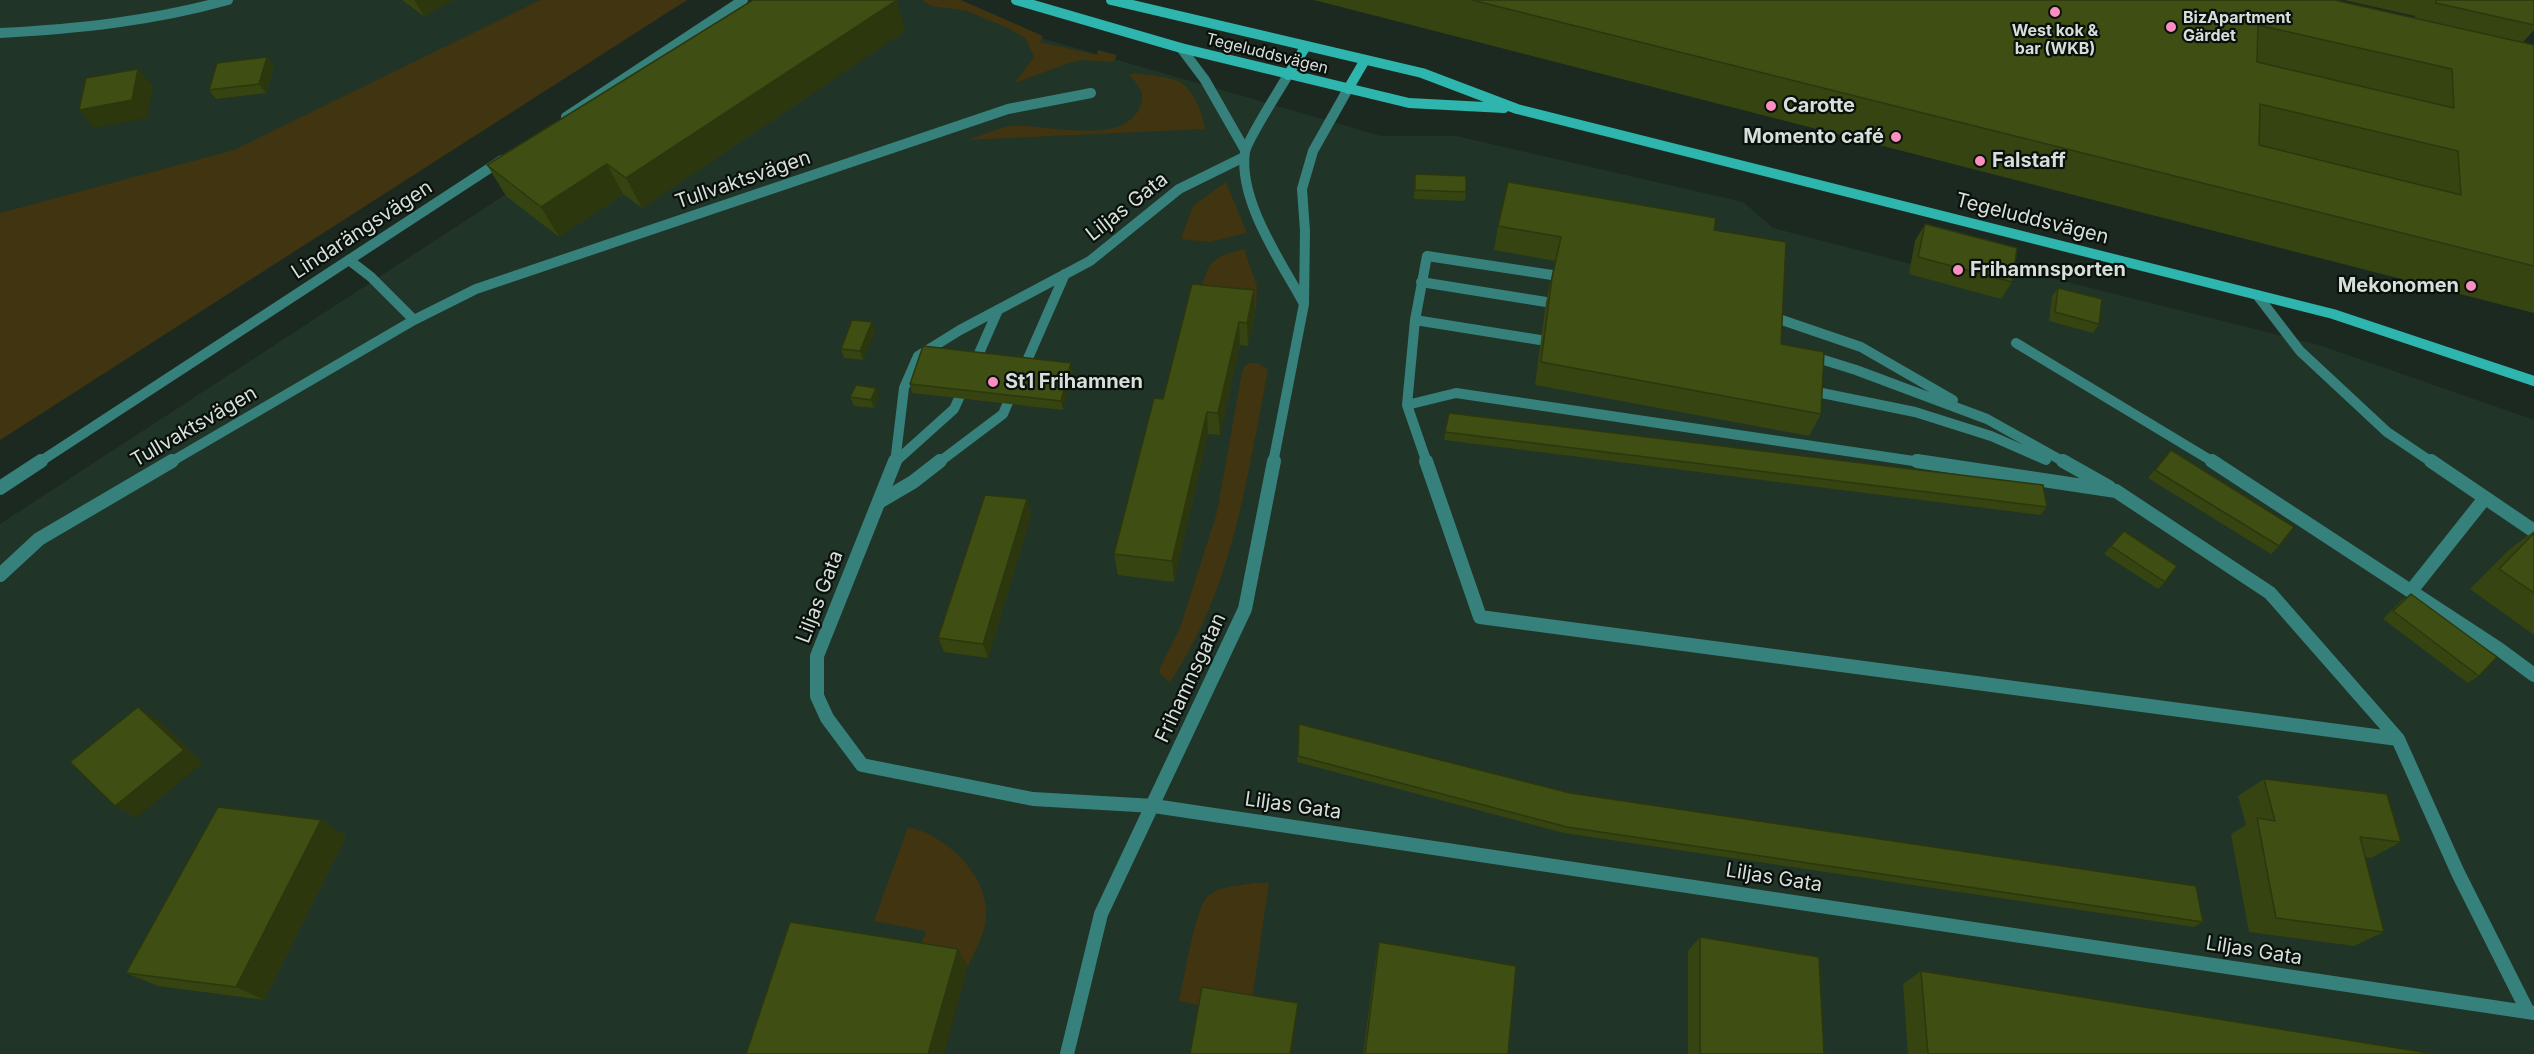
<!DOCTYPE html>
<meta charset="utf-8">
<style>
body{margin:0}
canvas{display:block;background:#1b2920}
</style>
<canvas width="2534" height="1054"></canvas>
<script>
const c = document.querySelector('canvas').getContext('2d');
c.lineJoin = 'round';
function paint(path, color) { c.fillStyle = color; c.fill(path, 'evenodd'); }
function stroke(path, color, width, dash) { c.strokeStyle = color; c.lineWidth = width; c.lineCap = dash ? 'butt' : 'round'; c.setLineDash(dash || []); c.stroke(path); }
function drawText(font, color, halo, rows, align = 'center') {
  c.font = font + ' Inter,sans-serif'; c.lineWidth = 4.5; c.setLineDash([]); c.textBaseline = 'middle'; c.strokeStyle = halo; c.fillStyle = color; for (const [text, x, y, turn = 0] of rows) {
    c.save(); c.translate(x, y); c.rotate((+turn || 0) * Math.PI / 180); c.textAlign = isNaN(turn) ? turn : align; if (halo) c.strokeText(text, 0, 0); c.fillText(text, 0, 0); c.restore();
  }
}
paint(new Path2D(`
 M0 0H540L234 151 0 213Z
 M804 0H955L1041 38 1381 136H1456L1743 202 1773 228 1911 264 2011 268 2322 346 2534 420V1054H0V524Z`), '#203427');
paint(new Path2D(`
 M540 0H687L0 440V213L234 150Z
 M922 0H961L1043 36 1040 42 1097 55 1098 50 1116 55V58L1112 62 1082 60 1069 63 1015 83 1034 57 1026 39 1008 28 967 11 931 6Z
 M1135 73C1149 75 1165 76 1178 81 1193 87 1203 114 1205 129L967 140C982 136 996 128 1011 126 1045 123 1122 148 1140 107 1146 94 1139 85 1129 75Z
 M1226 182 1247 233 1209 242 1181 239 1193 206Z
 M1244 249 1257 286 1256 309 1200 302C1199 296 1201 290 1203 283 1209 258 1221 255 1244 249Z
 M1250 363H1258L1268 370C1247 476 1233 590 1170 682L1160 674V668L1180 628 1217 512 1242 372 1245 366Z
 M908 827C945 834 990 877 986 917 985 934 975 951 968 966L917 956 926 931 874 921Z
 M1253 883H1269L1251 1008 1203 1006 1179 1001C1184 980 1195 908 1208 896 1219 886 1238 886 1253 883Z`), '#403411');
stroke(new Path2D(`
 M0 33C77 29 153 21 228 0
 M1421 282 1546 302
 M2257 295 2300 351 2387 432 2433 463
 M1773 317 1861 347 1953 400
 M1415 320 1540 340
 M2016 343 2215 463
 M1808 355 1856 370 1987 419 2066 463
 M973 367 998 310
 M1022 372 1065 274
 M1812 391 1915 412 1991 436 2046 460
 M1407 405 1415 320 1427 256 1552 275
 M895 462 954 409 966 383
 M938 463 1003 414 1013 391
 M1427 463 1407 405 1456 393 1927 463`), '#36817b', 10);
stroke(new Path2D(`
 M1426 461 1480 617 2398 739
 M1917 461 2116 491 2270 593 2398 739
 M2063 461 2109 487
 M2212 461 2499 649 2534 675
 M2431 461 2534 531
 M879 502 913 482 940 461
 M2411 591 2485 498
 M2398 739 2458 873 2528 1012`), '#36817b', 14);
stroke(new Path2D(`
 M414 320 476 289 1008 109 1091 93
 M169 463 414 320 371 277 349 260
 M895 463 904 388 918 356 960 330 1090 261 1179 189 1244 157`), '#36817b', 10);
stroke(new Path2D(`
 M895 461 817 656V696L827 718 862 765 1033 799 1154 806 2534 1013
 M0 575 39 539 172 461`), '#36817b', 14);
stroke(new Path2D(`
 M1181 48 1205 80 1245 150
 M1288 75C1280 89 1247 140 1245 152 1238 200 1281 262 1303 302
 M566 117 743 0
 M38 463 502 160
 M1273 463 1304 304 1305 231 1302 189 1313 151 1348 89`), '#36817b', 10);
stroke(new Path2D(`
 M0 488 41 461
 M1067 1054 1101 914 1245 609 1274 461`), '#36817b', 14);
stroke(new Path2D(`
 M1016 0 1181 48 1409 103 1504 108
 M1111 0 1422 73 1517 109 2333 314 2534 381
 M1288 75 1306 46
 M1348 89 1365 60`), '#2eb5ad', 10);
paint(new Path2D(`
 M402 0H454L424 16Z
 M1314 0H2334L2415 18V16L2344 0H2534V30L2523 42 2534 45V313Z
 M905 31 642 208 623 194 559 237 506 196 487 165Z
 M274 66 266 93 216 99 209 90Z
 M1415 174 1466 192 1465 201 1414 199Z
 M1925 224 2012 282 2001 299 1909 274 1915 241Z
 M1498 226 1714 230 1821 414 1809 436 1535 385 1546 302 1555 261 1494 250Z
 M1192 284 1255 314 1248 346 1240 345 1220 435 1208 434 1174 582 1118 575 1114 554 1163 399Z
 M2058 288 2099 324 2093 333 2049 321 2052 296Z
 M875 330 863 360 844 358 841 349Z
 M1073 371 1063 410 912 393 910 384Z
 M879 396 874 408 854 406 850 397Z
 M1449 413 2047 507 2040 515 1444 440Z
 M2171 450 2279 546 2271 554 2148 478Z
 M1027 499 1031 515 988 658 944 652 938 638Z
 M2124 531 2165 582 2158 589 2104 554Z
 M2534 531V635L2470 589 2510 549Z
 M2411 594 2479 676 2468 683 2383 619 2401 601Z
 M1299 724 1570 793 2203 922 2194 927 1564 833 1297 762Z
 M2264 779 2401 842 2371 858 2365 857 2384 932 2354 946 2249 932 2231 834 2246 825 2238 796Z
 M321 820 346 836 264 1000 158 986 126 973Z
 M1700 937 1824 1054H1688V951Z
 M1379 942 1508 1054H1363L1376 956Z
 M1921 971 2434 1054H1908L1903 984Z`), '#364411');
paint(new Path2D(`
 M414 0H454L424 16Z
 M897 0 905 31 642 208 626 178Z
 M267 57 274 66 266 93 259 84Z
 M138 69 153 86 147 118 94 128 79 110Z
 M607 164 623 194 559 237 541 207Z
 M1254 290 1255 314 1248 346 1247 323Z
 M872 322 875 330 863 360 860 351Z
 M1239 322 1240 345 1220 435 1218 413Z
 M1071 363 1073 371 1063 410 1061 401Z
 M876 388 879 396 874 408 871 400Z
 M1207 412 1208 434 1174 582 1172 561Z
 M1027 499 1031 515 988 658 983 644Z
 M138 707 158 720 203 763 136 818 115 806Z
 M321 820 346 836 264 1000 236 987Z
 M958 949 968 966 944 1054H928Z
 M1298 1003 1292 1054H1290Z`), '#2c370e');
const building = new Path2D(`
 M753 0H897L626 178 607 164 541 207 487 165Z
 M1472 0H2334L2534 45V266ZM2258 25 2452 69 2454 108 2257 62ZM2260 104 2458 151 2461 195 2259 145Z
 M2436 0H2534V25L2436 3Z
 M267 57 259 84 209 90 217 63Z
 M138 69 132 100 79 110 86 78Z
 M1415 174 1466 176V192L1415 190Z
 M1508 182 1716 218 1714 230 1786 242 1781 344 1824 352 1821 414 1541 362 1552 278 1561 237 1498 226Z
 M1925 224 2017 248 2012 282 1918 257Z
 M1192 284 1254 290 1247 323 1239 322 1218 413 1207 412 1172 561 1114 554 1154 398 1163 399Z
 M2058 288 2102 299 2099 324 2055 312Z
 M852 320 872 322 860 351 841 349Z
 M923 346 1071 363 1061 401 910 384Z
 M856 385 876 388 871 400 850 397Z
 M1449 413 2043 485 2047 507 1445 432Z
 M2171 450 2294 527 2279 546 2155 470Z
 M985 495 1027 499 983 644 938 638Z
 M2124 531 2177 566 2165 582 2111 546Z
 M2534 533V593L2499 569Z
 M2411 594 2497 657 2479 676 2393 611Z
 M138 707 184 750 115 806 70 762Z
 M1299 724 1570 793 2196 886 2203 922 1567 827 1298 756Z
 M2264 779 2387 794 2401 842 2360 837 2384 932 2276 918 2257 818 2275 821Z
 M218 807 321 820 236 987 126 973Z
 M790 922 958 949 928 1054H746Z
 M1700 937 1819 957 1824 1054H1700Z
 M1379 942 1516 966 1508 1054H1365Z
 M1921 971 2434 1054H1928Z
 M1202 987 1298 1003 1290 1054H1190Z`);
paint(building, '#3f4f14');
stroke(building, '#2c370e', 1.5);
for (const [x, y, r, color] of [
 [2055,12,6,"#fc8fc1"],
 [2171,27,6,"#fc8fc1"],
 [1771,106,6,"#fc8fc1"],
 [1896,137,6,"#fc8fc1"],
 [1980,161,6,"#fc8fc1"],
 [1958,270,6,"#fc8fc1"],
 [2471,286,6,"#fc8fc1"],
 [993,382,6,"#fc8fc1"]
]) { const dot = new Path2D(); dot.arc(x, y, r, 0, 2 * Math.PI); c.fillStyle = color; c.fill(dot); stroke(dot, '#0a100c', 2); }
drawText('bold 16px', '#d6dfd9', '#0a100c', [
 ["BizApartment",2183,18],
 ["Gärdet",2183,36],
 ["West kok &",2055,31,"center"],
 ["bar (WKB)",2055,49,"center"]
], 'left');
drawText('16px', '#d6dfd9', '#0a100c', [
 ["Tegeluddsvägen",1267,54,14]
]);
drawText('bold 20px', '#d6dfd9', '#0a100c', [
 ["Carotte",1783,106],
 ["Momento café",1884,137,"right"],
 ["Falstaff",1992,161],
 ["Frihamnsporten",1970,270],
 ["Mekonomen",2459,286,"right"],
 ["St1 Frihamnen",1005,382]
], 'left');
drawText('20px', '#d6dfd9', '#0a100c', [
 ["Tullvaktsvägen",743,180,-19],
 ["Liljas Gata",1127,207,-38],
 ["Tegeluddsvägen",2032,219,14],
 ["Lindarängsvägen",362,230,-33],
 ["Tullvaktsvägen",194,427,-30],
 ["Liljas Gata",820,597,-69],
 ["Frihamnsgatan",1191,678,-65],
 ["Liljas Gata",1293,806,8],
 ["Liljas Gata",1774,878,9],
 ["Liljas Gata",2254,951,9]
]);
</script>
